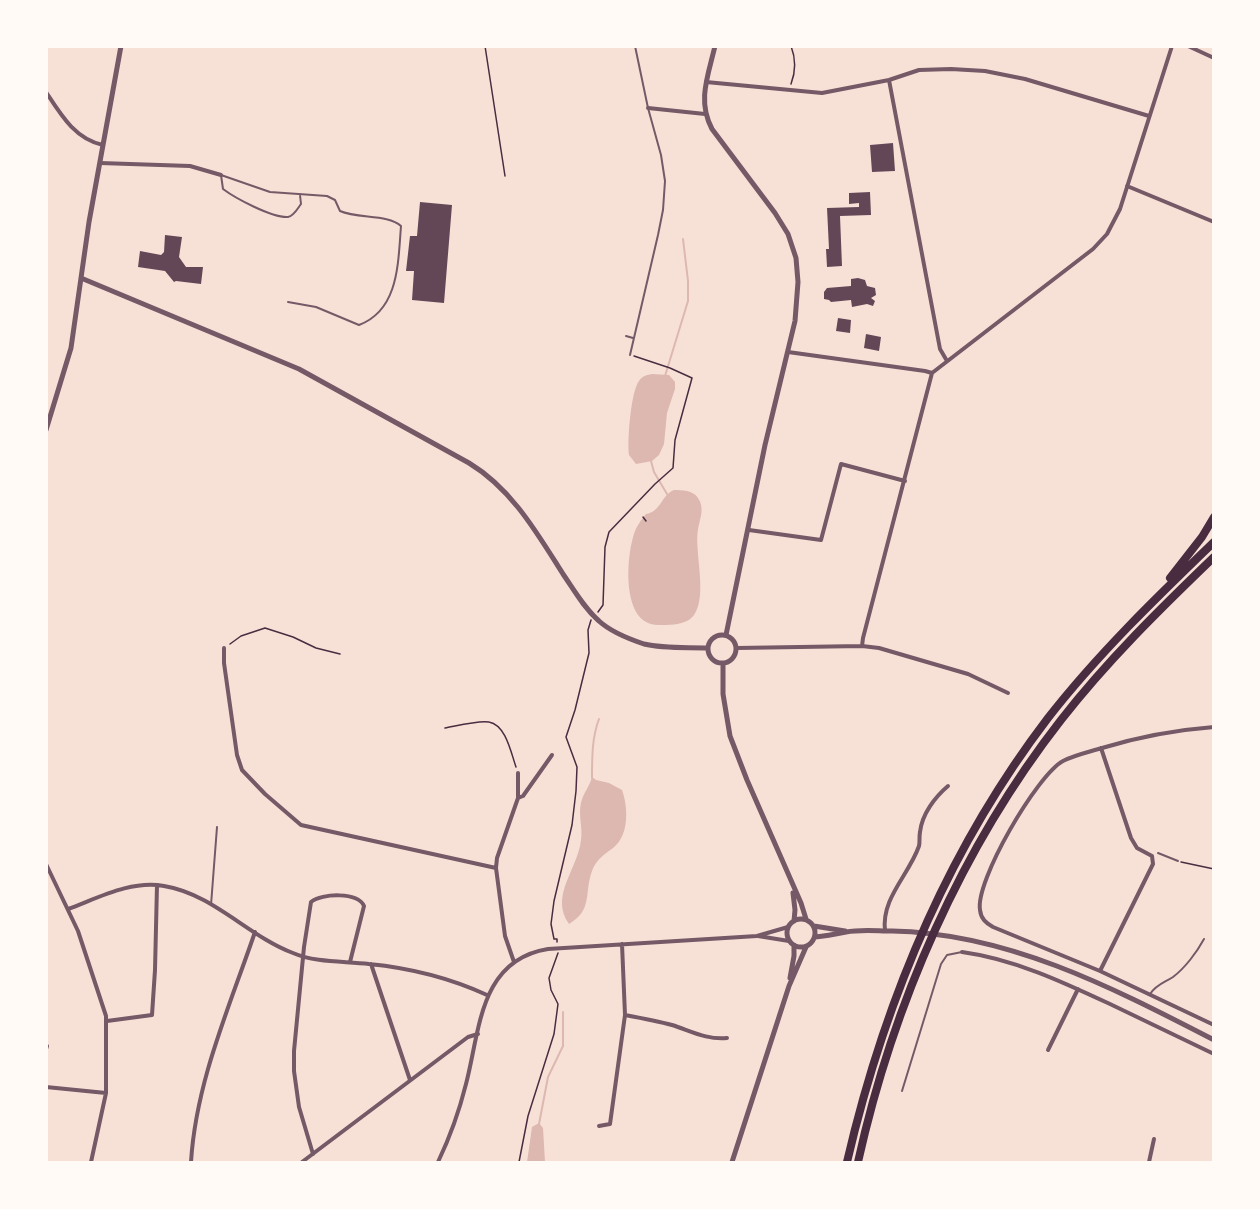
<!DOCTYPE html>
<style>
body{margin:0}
#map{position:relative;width:1260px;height:1209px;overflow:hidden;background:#f7e1d7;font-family:"IBM Plex Sans",sans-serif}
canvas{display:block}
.frame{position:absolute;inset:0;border:48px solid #fffaf5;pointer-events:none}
</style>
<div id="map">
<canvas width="1260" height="1209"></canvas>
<div class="frame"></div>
</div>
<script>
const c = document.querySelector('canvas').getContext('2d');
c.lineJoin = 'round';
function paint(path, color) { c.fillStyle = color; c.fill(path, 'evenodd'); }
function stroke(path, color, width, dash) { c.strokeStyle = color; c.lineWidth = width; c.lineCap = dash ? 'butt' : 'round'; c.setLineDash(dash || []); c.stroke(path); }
paint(new Path2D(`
 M652 374 669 375 675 382V389L667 413 664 444 659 455 652 461 636 464 629 455C627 441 631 391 639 381 642 376 647 375 652 374Z
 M674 490C682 490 693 490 698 498 705 508 700 518 698 529 694 552 708 595 694 615 687 625 671 625 660 625 621 627 626 558 634 534 636 527 641 520 646 514 661 512 661 495 674 490Z
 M592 777 596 780 609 783 622 790C627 804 629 826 620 840 613 852 599 853 592 871 584 893 593 910 569 924 549 896 578 869 581 840 583 828 578 815 581 803 583 793 590 786 592 777Z
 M539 1123 543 1128 545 1162H527L532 1127Z`), '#dcb8b0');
stroke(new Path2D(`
 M665 376 688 301V281L683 239
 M651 461 654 472 667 494
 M592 778C592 758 592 737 599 719
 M539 1124 548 1077 563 1046V1012`), '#dcb8b0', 2);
paint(new Path2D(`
 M893 143 895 171 872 172 870 145Z
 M870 192 871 215 840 216 842 266 827 267 826 249H829L827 208 859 207V203L849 204V193Z
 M420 202 452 205 444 303 412 300 414 271H406L410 236H417Z
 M165 235 182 237 179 257 186 267H203L201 284 176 281 174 282 165 271 138 267 140 251 161 255 164 252Z
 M858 278 865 280 867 286 875 288 876 295 871 298 875 301 873 306 867 304 852 307 851 300 831 302 829 300 824 299V292L827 288 851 286V279Z
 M838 318 851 320 850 333 836 331Z
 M866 334 881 337 879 351 864 348Z`), '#644757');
stroke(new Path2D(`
 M485 46 505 176
 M791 84C796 71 796 59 791 46
 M643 517 646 521
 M598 612 603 605 605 547 609 532 655 484 673 468 675 440 692 378 670 368 634 356
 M230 644 241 636 265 628 293 637 316 648 340 654
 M445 728C456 726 479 720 489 722 506 725 511 753 516 767
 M1181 862 1214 869
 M557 942V939H554L551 924 554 901 572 825 576 791 577 767 566 737 575 710 589 653 588 630 591 620
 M519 1162 528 1116 554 1034 558 1004 551 990 549 978 558 953`), '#4a2c40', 1.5);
stroke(new Path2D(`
 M288 302 316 307 359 325C399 310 398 263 401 226 388 214 358 219 340 211L335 200 327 196 270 192 221 175 223 189C235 198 272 218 288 217 294 216 298 208 301 204L300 195
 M626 336 633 338
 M630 355 658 235 663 210 665 181 661 155 648 108 635 46
 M1158 853 1178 861
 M211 905 217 827
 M1150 994C1157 984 1164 983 1173 977 1185 968 1197 952 1204 939
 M46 1026 47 1046
 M902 1091 941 964 947 955 962 952`), '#755966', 2);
stroke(new Path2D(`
 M1188 46 1214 58
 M889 80 940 349 947 361
 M706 82 822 93 889 80 919 70 951 69 985 71 1025 79 1149 116
 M46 92C61 115 75 139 103 145
 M648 108 705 114
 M100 163 190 166 221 175
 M1127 186 1214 222
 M788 352 925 371 932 373
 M749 530 821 540 841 464 905 481
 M862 646 879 648 968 674 1008 693
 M224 648V663L237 755 242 770 265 794 301 825 496 868
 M737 648 862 646 863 638 932 373 1093 249 1107 234 1120 209 1172 46
 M1214 727C1175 730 1138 737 1102 748 1089 752 1075 755 1063 761 1037 775 975 881 980 910 981 919 986 923 993 927L1100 971 1214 1025
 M518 798 523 796 552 755
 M46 864 78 931 106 1016V1093L91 1162
 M68 909C98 898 131 880 164 886 213 894 248 936 293 953 316 963 344 961 369 964 410 968 450 978 487 995
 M885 931C881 898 909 875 919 846 920 842 919 837 920 832 922 814 935 797 948 786
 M758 936 789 941
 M962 952C1014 959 1063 982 1110 1004 1144 1020 1179 1037 1214 1054
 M514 962 505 936 496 868 497 858 518 798V773
 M371 964 410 1080
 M1100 971 1153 864 1152 856 1137 848 1131 838 1101 748
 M625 1015C641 1018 657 1021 672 1025 691 1031 707 1040 727 1038
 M107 1021 152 1015 155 970 157 885
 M46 1049 47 1046
 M1048 1050 1078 989
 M46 1087 106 1093
 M599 1126 610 1124 625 1015 622 944
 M313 1154 299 1107 294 1071V1051L304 947 311 902C322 893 358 892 364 906L350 962
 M191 1162C196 1082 229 1008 255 932
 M302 1162 468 1037 478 1034
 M438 1162C450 1137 459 1112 466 1084 480 1031 479 960 548 949L757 936 788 927
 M1149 1162 1154 1139`), '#755966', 4);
stroke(new Path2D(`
 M715 46C708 76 697 101 712 129L775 213 788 234 796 258 798 282 795 321 765 445 726 635
 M81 278 299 369 469 463C512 489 537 533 563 574 574 590 584 608 599 621 611 632 629 639 644 644 665 649 687 647 708 648
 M46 430 71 348 89 222 121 46
 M708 649a14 14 0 1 1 28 0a14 14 0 1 1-28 0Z
 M723 663V694L730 736 747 780 801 903 806 919
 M793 893 795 910 794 921
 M787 933a14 14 0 1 1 28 0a14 14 0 1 1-28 0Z
 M814 926 845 931
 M815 937C825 936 836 934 846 932 861 929 877 931 892 931 1008 933 1113 988 1214 1040
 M790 978 794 956V945
 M732 1162 789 986 806 947`), '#755966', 5);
stroke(new Path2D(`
 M1170 578 1202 537 1214 517
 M847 1162C884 1003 948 849 1048 718 1098 654 1156 598 1214 542
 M858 1162C893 1004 961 848 1061 720 1107 661 1160 609 1214 557`), '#4a2c40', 8);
</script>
